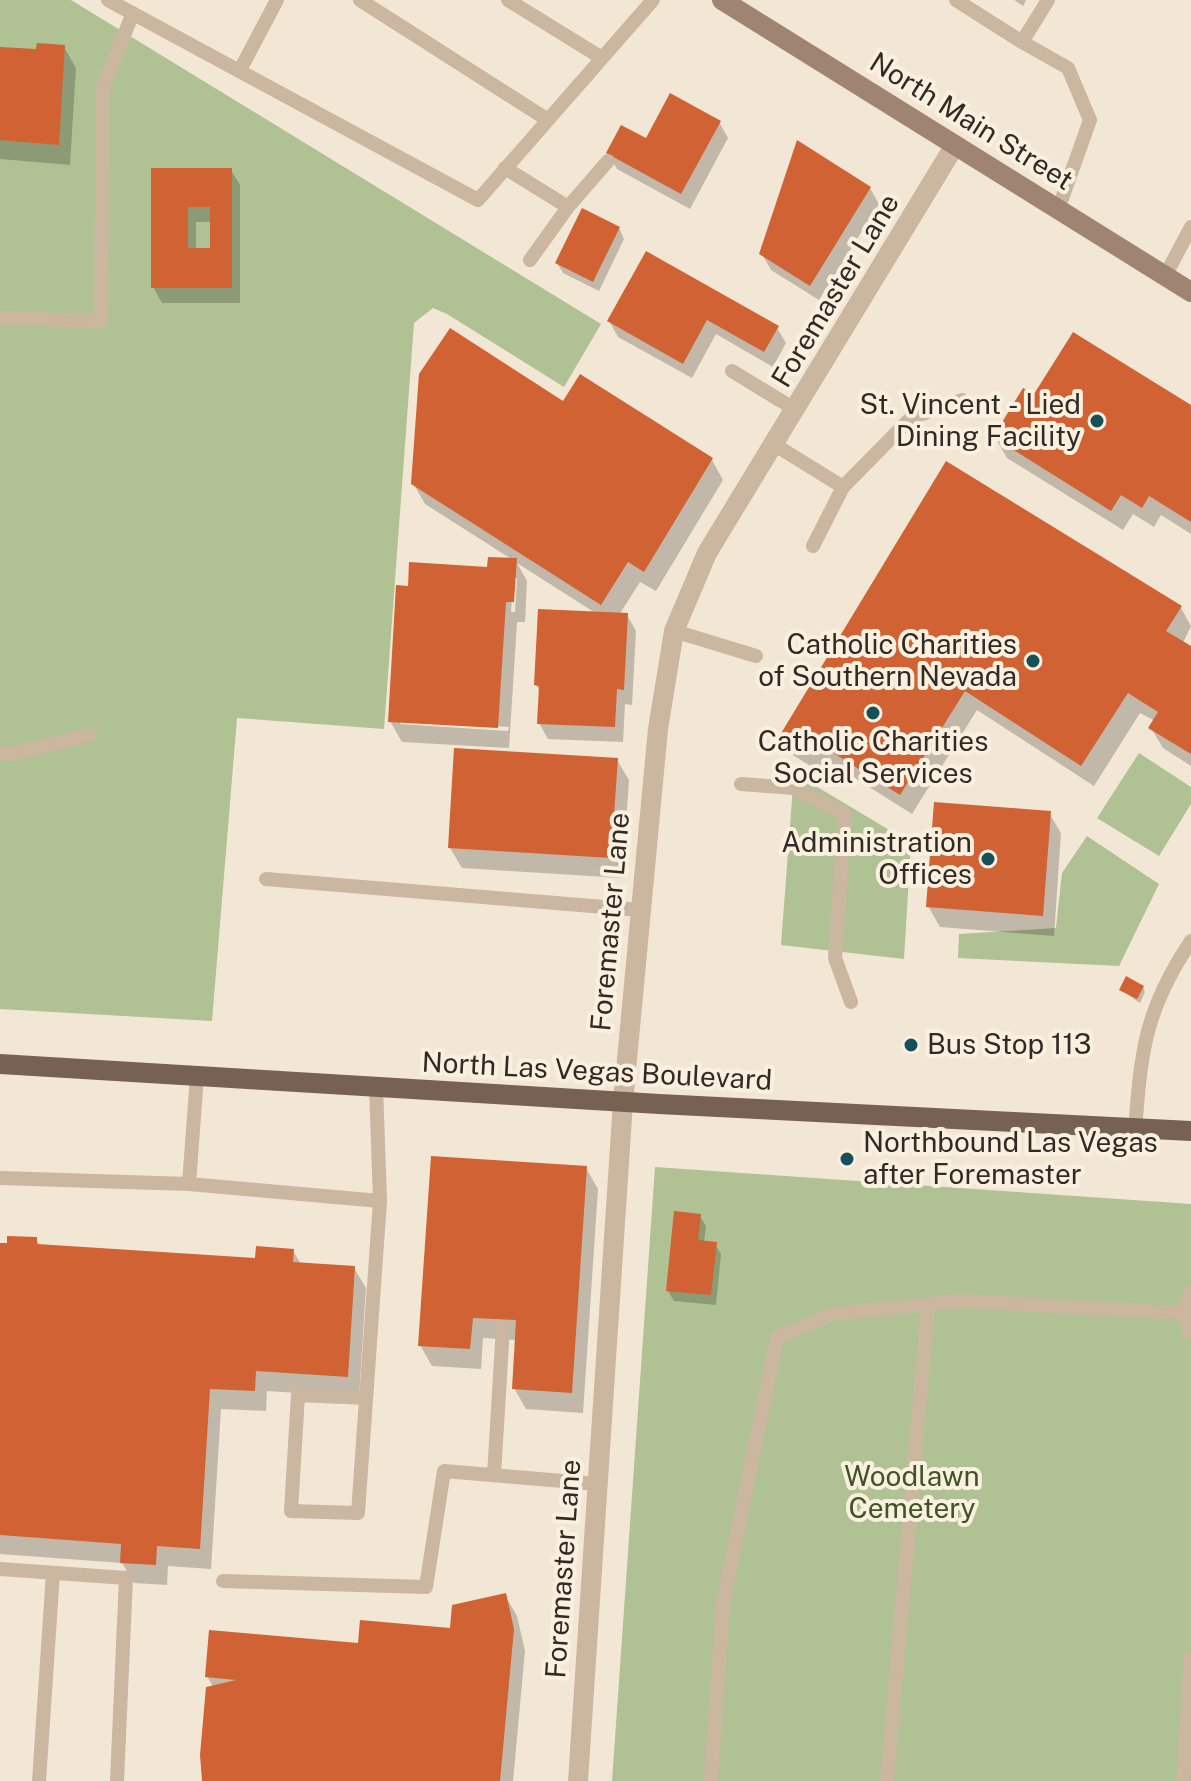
<!DOCTYPE html>
<style>
body{margin:0}
canvas{display:block;background:#f2e6d4}
</style>
<canvas width="1191" height="1781"></canvas>
<script>
const c = document.querySelector('canvas').getContext('2d');
c.lineJoin = 'round';
function paint(path, color) { c.fillStyle = color; c.fill(path, 'evenodd'); }
function stroke(path, color, width, dash) { c.strokeStyle = color; c.lineWidth = width; c.lineCap = dash ? 'butt' : 'round'; c.setLineDash(dash || []); c.stroke(path); }
function drawText(font, color, halo, rows, align = 'center') {
  c.font = font + ' "Public Sans",sans-serif'; c.lineWidth = 8; c.setLineDash([]); c.textBaseline = 'middle'; c.strokeStyle = halo; c.fillStyle = color; for (const [text, x, y, turn = 0] of rows) {
    c.save(); c.translate(x, y); c.rotate((+turn || 0) * Math.PI / 180); c.textAlign = isNaN(turn) ? turn : align; if (halo) c.strokeText(text, 0, 0); c.fillText(text, 0, 0); c.restore();
  }
}
paint(new Path2D(`
 M0 0H71L601 324 564 387 447 314 433 308 414 323 384 729 237 718 212 1021 0 1009Z
 M1139 753 1191 787V804L1159 856 1097 818Z
 M794 773 911 843 904 959 781 945Z
 M1087 836 1159 884 1119 966 958 958 959 934 1056 928 1062 873Z
 M655 1167 1191 1204V1781H612Z`), '#b0c294');
paint(new Path2D(`
 M1014 0H1026L1023 6Z
 M64 47 76 68 70 165 0 159V49L38 51Z
 M719 122 728 138 690 209 617 169 608 153Z
 M153 170H231L240 185V303H162L153 287ZM196 222H212V250H196Z
 M870 188 879 204 819 300 771 270 762 254Z
 M619 228 624 239 599 291 563 273 557 263Z
 M647 254 777 328 786 343 773 367 716 334 692 378 618 337 609 321Z
 M564 404 712 460 723 480 656 591 640 582 619 615H627L636 631 632 705 625 704 623 742 548 739 539 723 541 693 536 685 597 614 517 563 527 581 525 622H517L509 748 402 742 390 721 409 588 513 560 425 504 413 483ZM513 578H517L515 612H511ZM400 720 509 727 508 731 400 724Z
 M1191 408V534L1161 515 1154 527 1133 514 1123 530 1007 458 995 437Z
 M1181 608 1191 626 1183 643 1191 649V766L1163 748 1151 728 1155 721 1140 713 1094 786 977 710 912 814 828 761 821 772 794 756 782 735Z
 M617 760 629 780 622 878 462 868 450 848Z
 M1049 813 1061 833 1054 936 940 927 928 906Z
 M1143 987 1145 992 1140 1003 1121 990Z
 M586 1168 598 1189 583 1413 526 1409 514 1388 517 1340 483 1338 481 1369 432 1366 420 1345Z
 M700 1216 706 1226 704 1242 715 1244 721 1254 716 1305 674 1301 668 1291Z
 M36 1239 40 1246 257 1260 293 1251 301 1264 354 1268 366 1288 359 1397 267 1391 266 1411 221 1409 211 1569 168 1566 167 1585 134 1583 122 1563 0 1554V1245Z
 M505 1595 517 1616 525 1651 513 1781H202L208 1688 213 1687 207 1676 452 1630Z`), '#0003');
paint(new Path2D(`
 M37 43 65 45 59 145 0 140V47L36 49Z
 M670 93 721 121 681 194 606 153 621 125 646 138Z
 M797 140 871 187 810 286 759 254Z
 M151 168H232V288H151ZM188 207H210V248H188Z
 M582 208 620 227 593 282 555 263Z
 M646 251 779 326 764 352 707 320 683 364 607 321Z
 M450 328 563 401 580 374 713 458 644 572 628 562 601 605 411 484 419 374Z
 M1073 332 1191 405V522L1149 496 1142 508 1121 495 1111 511 993 437 1023 388 1034 394Z
 M946 461 1182 606 1166 631 1191 646V754L1148 728 1158 712 1128 693 1081 766 965 691 900 795 816 742 809 753 780 735Z
 M488 557 517 558 514 602H506L498 728 388 722 396 585 408 586 409 562 487 567Z
 M538 609 628 613 624 690 617 689 615 727 537 724 539 686 534 685Z
 M454 748 618 758 611 858 448 848Z
 M934 802 1051 811 1043 916 926 907Z
 M1126 976 1144 986 1137 999 1119 990Z
 M431 1156 587 1166 572 1393 512 1389 516 1320 473 1318 470 1349 418 1346Z
 M674 1211 701 1214 698 1240 717 1242 711 1295 666 1291Z
 M7 1236 37 1237V1244L255 1258 256 1246 294 1249 293 1262 355 1266 348 1377 256 1371 255 1391 210 1389 200 1549 157 1546 156 1565 120 1563 121 1544 0 1535V1243H7Z
 M506 1593 514 1629 500 1781H202L200 1755 206 1687 236 1680 205 1677 209 1630 358 1643 360 1620 450 1628 452 1605Z`), '#d06234');
stroke(new Path2D(`
 M108 0 478 200 653 0
 M360 0 548 120
 M508 0 602 58
 M956 0 1022 42
 M1048 0 1022 42 1068 68 1090 120 1058 210
 M240 70 277 0
 M505 168 568 207 608 161
 M530 260 568 207
 M1165 276 1191 227
 M0 318 101 321 103 87 133 13
 M732 371 796 410
 M775 445 843 487 911 418 962 400
 M813 546 843 487
 M674 631 756 656
 M0 753 12 754 90 735
 M741 784 794 788 845 814 835 958 851 1002
 M266 879 640 910
 M197 1076 189 1184 380 1201
 M1135 1131C1141 1050 1145 1010 1191 941
 M0 1178 189 1184
 M1191 1292 1183 1313 1191 1334
 M366 1398 298 1395 291 1511 358 1513 380 1201 376 1086
 M494 1475 503 1327
 M0 1569 126 1578 117 1781
 M223 1581 426 1587 444 1471 598 1484
 M39 1781 53 1573
 M711 1781 723 1603 777 1338 831 1314 961 1301 1183 1313
 M887 1781 928 1305
 M1183 1781 1191 1657`), '#cbb6a0', 14);
stroke(new Path2D(`
 M578 1781 623 1102 658 729 674 631 707 553 955 145`), '#cbb6a0', 20);
stroke(new Path2D(`
 M722 0 1191 292`), '#9e8471', 20);
stroke(new Path2D(`
 M0 1064 659 1104 1191 1131`), '#776153', 20);
for (const [x, y, r, color] of [
 [1097,421,8,"#175058"],
 [1033,661,8,"#175058"],
 [873,713,8,"#175058"],
 [988,859,8,"#175058"],
 [911,1045,8,"#175058"],
 [847,1159,8,"#175058"]
]) { const dot = new Path2D(); dot.arc(x, y, r, 0, 2 * Math.PI); c.fillStyle = color; c.fill(dot); stroke(dot, '#faf0e0', 3); }
drawText('28px', '#342a24', '#faf0e0', [
 ["North Main Street",971,122,32],
 ["Foremaster Lane",836,291,-59],
 ["Foremaster Lane",611,922,-85],
 ["North Las Vegas Boulevard",597,1072,3],
 ["Foremaster Lane",564,1569,-86]
]);
drawText('28px', '#342a24', '#faf0e0', [
 ["St. Vincent - Lied",1081,405],
 ["Dining Facility",1081,437],
 ["Catholic Charities",1017,645],
 ["of Southern Nevada",1017,677],
 ["Catholic Charities",873,742,"center"],
 ["Social Services",873,774,"center"],
 ["Administration",972,843],
 ["Offices",972,875],
 ["Bus Stop 113",927,1045,"left"],
 ["Northbound Las Vegas",863,1143,"left"],
 ["after Foremaster",863,1175,"left"]
], 'right');
drawText('28px', '#415426', '#faf0e0', [
 ["Woodlawn",912,1477],
 ["Cemetery",912,1509]
]);
</script>
